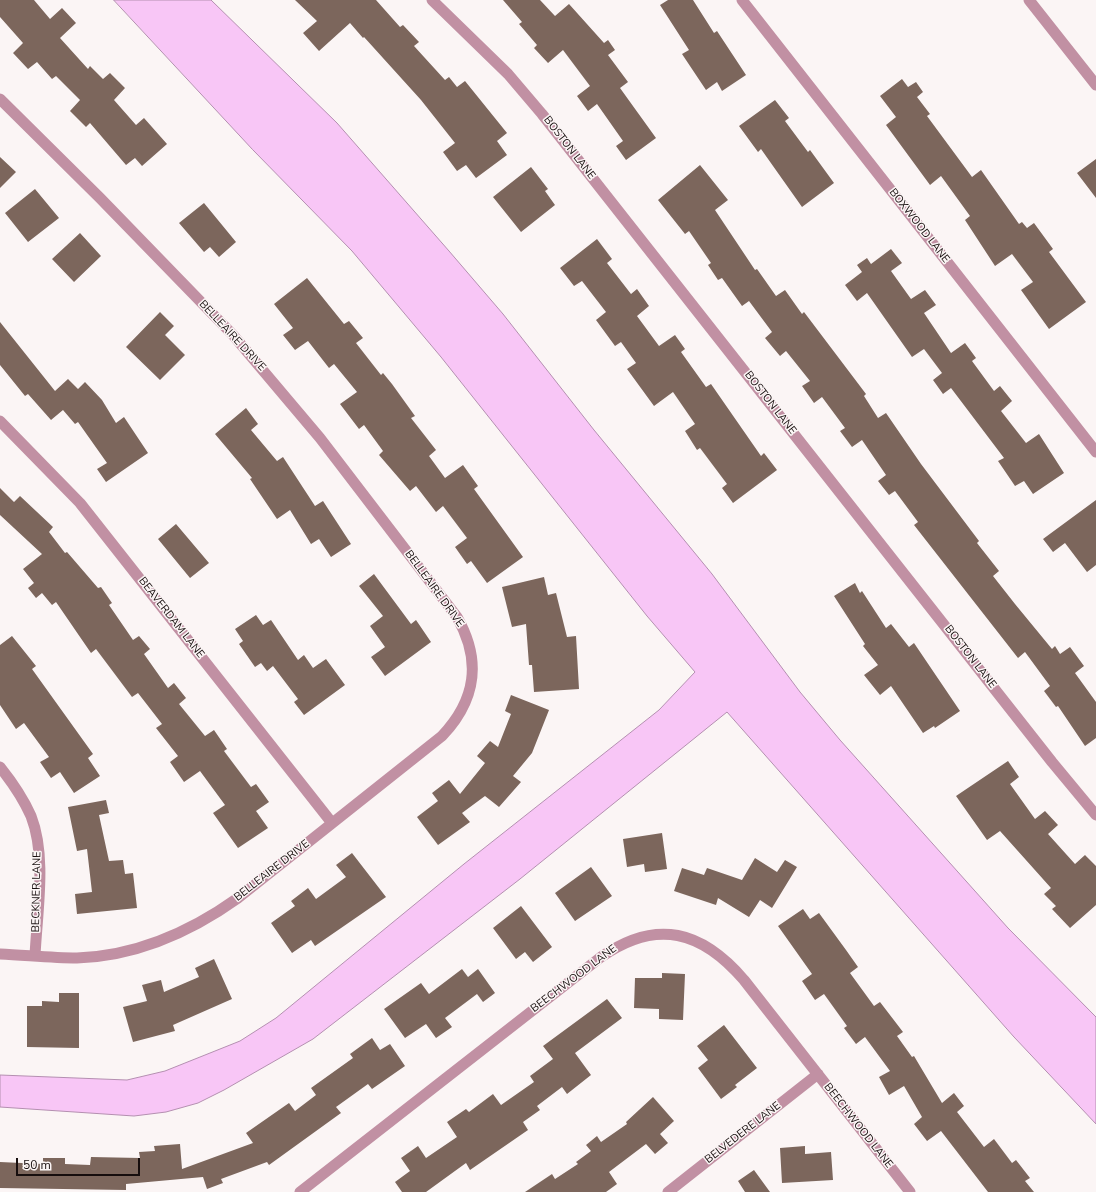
<!DOCTYPE html>
<style>
body{margin:0}
#map{position:relative;width:1096px;height:1192px;overflow:hidden;background:#fbf5f5;font-family:"Nunito Sans",sans-serif}
canvas{display:block}
.scale{position:absolute;left:16px;top:1158px;width:124px;height:18px;box-sizing:border-box;border:2px solid #170e0e;border-top:0;padding-left:5px;font-size:12px;line-height:14px;white-space:nowrap;color:#170e0e;-webkit-text-stroke:3px #fbf5f5;paint-order:stroke}
</style>
<div id="map">
<canvas width="1096" height="1192"></canvas>
<div class="scale">50 m</div>
</div>
<script>
const c = document.querySelector('canvas').getContext('2d');
c.lineJoin = 'round';
function paint(path, color) { c.fillStyle = color; c.fill(path, 'evenodd'); }
function stroke(path, color, width, dash) { c.strokeStyle = color; c.lineWidth = width; c.lineCap = dash ? 'butt' : 'round'; c.setLineDash(dash || []); c.stroke(path); }
function drawText(font, color, halo, rows, align = 'center') {
  c.font = font + ' "Nunito Sans",sans-serif'; c.lineWidth = 3; c.setLineDash([]); c.textBaseline = 'middle'; c.strokeStyle = halo; c.fillStyle = color; for (const [text, x, y, turn = 0] of rows) {
    c.save(); c.translate(x, y); c.rotate((+turn || 0) * Math.PI / 180); c.textAlign = isNaN(turn) ? turn : align; if (halo) c.strokeText(text, 0, 0); c.fillText(text, 0, 0); c.restore();
  }
}
const water = new Path2D(`
 M114 0H211L337 123 449 251 503 314 594 430 712 574 800 692 840 740 1008 928 1096 1017V1124L1014 1037 727 712 520 879 313 1039 224 1090 198 1103 166 1112 134 1116 0 1107V1075L127 1080 165 1071 240 1041 276 1018 464 864 659 710 695 672 647 616 441 357 352 251 253 150Z`);
paint(water, '#f8c6f6');
stroke(water, '#b48fb0', 1);
paint(new Path2D(`
 M0 0H34L50 19 62 8 76 23 60 38 88 69 90 66 103 79 110 73 125 88 114 100 136 125 144 118 167 144 142 166 135 158 126 165 90 123 86 127 70 111 80 100 56 76 52 79 37 62 28 69 13 53 23 43 0 17Z
 M295 0H376L400 27 403 25 419 42 414 46 445 80 449 77 457 87 465 81 507 133 497 141 507 155 476 178 466 165 457 171 443 152 455 143 421 100 364 37 363 38 350 23 319 51 303 33 317 21Z
 M503 0H540L555 16 569 4 604 43 608 40 615 50 608 55 628 82 620 88 656 138 626 160 616 146 623 141 597 104 588 111 577 96 590 86 563 50 548 63 534 48 537 45 519 24 522 22Z
 M668 0H693L714 33 717 31 746 75 722 91 717 82 706 90 682 54 689 50 660 5Z
 M902 79 908 87 916 82 923 92 917 97 930 114 927 116 972 177 981 170 1019 224 1022 222 1027 228 1034 223 1053 249 1049 252 1086 302 1049 329 1021 290 1033 282 1012 254 995 266 965 220 970 216 941 176 930 185 886 125 896 117 880 96Z
 M775 100 789 118 785 121 808 152 810 150 834 183 802 207 761 149 758 152 739 126Z
 M0 157 16 172 0 188Z
 M1096 159V198L1077 173Z
 M700 165 728 200 715 210 755 270 757 269 776 296 785 290 802 314 804 312 866 394 864 396 878 418 886 413 921 464 979 541 977 543 999 571 993 576 1015 604 1052 649 1055 646 1060 654 1070 647 1084 666 1075 673 1096 702V738L1085 746 1058 706 1056 707 1044 691 1050 686 1025 652 1018 658 914 525 918 522 895 491 889 495 878 481 886 475 862 440 852 447 840 431 845 428 822 397 814 403 802 386 810 381 786 351 780 356 765 338 772 332 749 301 742 306 722 278 718 280 708 265 711 263 689 231 685 234 658 200Z
 M531 167 548 189 545 191 555 205 521 232 493 197Z
 M35 189 59 218 28 242 5 213Z
 M204 203 236 242 219 257 210 247 204 252 179 223Z
 M80 233 101 256 74 282 52 259Z
 M597 239 612 259 607 263 631 294 637 289 649 306 637 316 659 346 675 335 685 349 681 352 706 387 711 384 761 456 764 453 777 470 733 503 722 488 727 484 700 448 697 450 685 431 695 424 673 392 654 406 627 369 636 363 621 342 615 346 596 320 606 312 582 281 574 286 560 268Z
 M891 249 902 263 891 271 911 299 925 290 936 305 924 313 951 353 965 343 976 358 972 361 994 391 1000 386 1012 401 1001 411 1026 443 1039 434 1064 473 1033 494 1024 481 1015 486 998 461 1004 458 951 388 943 394 933 380 942 373 924 349 912 357 867 293 857 301 845 285 862 272 857 265 867 258 871 264Z
 M307 278 344 324 349 321 363 338 356 343 381 375 383 373 392 384 415 416 411 418 436 450 429 456 445 478 463 465 478 486 474 489 523 557 487 583 471 561 467 564 455 547 467 538 443 506 436 512 416 486 410 491 379 455 383 451 364 425 359 429 340 404 357 392 334 364 329 368 308 341 295 350 283 335 293 328 274 304Z
 M160 312 174 326 165 335 185 355 160 380 126 347Z
 M0 322 55 391 68 379 78 389 85 382 102 400 116 423 124 417 148 453 106 482 97 469 107 463 78 422 75 424 63 410 51 420 28 394 25 396 0 365Z
 M246 408 258 424 251 430 277 461 283 457 315 506 323 501 351 544 331 557 319 539 311 544 290 510 277 519 250 479 252 478 215 434Z
 M0 488 14 502 20 496 53 527 49 532 65 553 67 552 98 588 101 587 112 603 109 605 133 640 139 636 150 649 144 654 168 688 174 683 186 698 179 704 205 736 214 730 227 749 224 751 251 787 256 784 269 802 256 811 268 828 238 848 213 813 225 805 200 771 184 782 170 762 178 756 156 728 162 724 138 693 132 697 96 649 91 653 56 602 52 605 42 593 36 598 28 588 34 583 23 569 42 554 0 515Z
 M1096 500V565L1087 572 1065 543 1053 552 1043 539Z
 M176 524 209 563 190 578 158 539Z
 M374 574 411 624 416 620 431 642 385 676 371 657 385 647 370 626 383 616 359 586Z
 M544 577 548 595 556 593 567 637 576 636 579 689 534 692 532 665H529L526 624 512 627 502 587Z
 M855 583 860 593 862 591 886 628 891 624 909 647 914 643 960 711 935 728 934 726 923 733 891 686 880 695 864 675 878 665 863 646 865 644 834 596Z
 M256 615 263 625 271 620 298 660 304 655 313 668 326 659 345 685 304 715 294 702 298 699 273 666 267 671 261 663 255 667 239 644 243 641 235 629Z
 M12 636 36 666 32 669 93 754 88 758 100 776 74 793 60 772 51 778 40 762 49 757 24 723 16 729 0 705V645Z
 M511 695 549 710 532 753 513 776 521 782 499 807 485 796 462 813 470 822 438 845 417 817 438 801 432 793 449 780 460 794 485 763 477 756 490 741 498 747 511 714 505 711Z
 M1008 761 1019 777 1010 784 1035 819 1045 811 1058 825 1048 834 1075 864 1085 855 1096 866V905L1070 928 1052 909 1056 906 1044 894 1051 888 1000 831 987 840 956 796Z
 M106 800 109 813 99 815 109 861 123 860 125 874 133 873 137 908 77 914 75 894 92 892 87 849 77 851 68 807Z
 M662 833 667 869 645 872 644 864 627 867 623 839Z
 M352 853 386 897 315 946 311 940 292 953 271 923 295 906 291 901 308 888 316 899 346 877 336 865Z
 M755 858 777 872 785 860 797 867 772 908 760 900 749 917 718 898 716 905 674 891 682 868 704 875 707 868 742 880Z
 M591 867 612 896 575 921 555 893Z
 M521 906 552 947 533 962 525 952 516 959 493 928Z
 M803 909 810 919 819 913 846 950 858 967 850 973 874 1006 880 1002 903 1032 897 1036 912 1057 914 1056 942 1103 954 1093 964 1106 957 1112 984 1147 994 1139 1012 1163 1016 1160 1030 1178 1025 1181 1034 1192H988L941 1131 927 1141 914 1124 922 1117 904 1086 889 1095 879 1077 890 1071 865 1037 856 1044 844 1028 847 1026 824 994 815 1000 802 981 812 974 778 926Z
 M214 959 232 999 173 1025 175 1031 133 1042 123 1007 147 1001 142 985 161 980 164 992 199 977 195 968Z
 M462 969 468 977 478 969 495 993 483 1002 477 994 445 1018 452 1027 436 1038 426 1024 405 1038 384 1009 421 983 429 994Z
 M662 973 685 974 683 1020 659 1019V1009L634 1008 635 978H662Z
 M59 993H79V1048L27 1047V1006H42V1001L59 1002Z
 M607 999 622 1018 575 1053 591 1075 567 1094 562 1087 537 1106 540 1110 523 1122 528 1130 470 1170 466 1163 426 1192H402L395 1182 410 1171 401 1158 418 1146 426 1158 457 1137 447 1122 466 1109 469 1112 493 1094 501 1105 534 1082 530 1076 553 1059 543 1046Z
 M724 1025 757 1068 735 1085 737 1087 721 1099 698 1068 708 1060 697 1046Z
 M372 1038 380 1050 390 1044 405 1066 372 1089 368 1084 336 1107 341 1113 269 1165 267 1162 221 1179 223 1183 207 1189 203 1177 126 1184V1190L0 1188V1162L43 1164V1158H65V1164L90 1165 91 1157 140 1158 139 1152 155 1151 154 1146 180 1144 182 1169 253 1143 246 1133 289 1103 295 1111 316 1095 311 1088 353 1058 350 1054Z
 M653 1097 674 1121 660 1134 668 1143 655 1154 646 1144 609 1172 617 1184 606 1192H525L552 1174 555 1179 578 1164 576 1162 591 1151 586 1145 597 1136 601 1142 627 1124 626 1122Z
 M805 1146V1154L831 1152 833 1180 782 1183 780 1148Z
 M754 1170 770 1192H745L738 1181Z`), '#7c665c');
stroke(new Path2D(`
 M432 0 508 74 542 114 1052 762 1096 815
 M742 0 1096 452
 M1029 0 1096 85
 M0 99 100 198 233 335 320 438 457 617C482 661 476 700 442 736L238 898C189 933 137 956 77 958 51 958 25 955 0 954
 M0 421 80 503 332 823
 M0 767C12 782 23 798 31 816 47 857 37 912 35 956
 M300 1192 601 957C657 918 702 931 744 980L910 1192
 M668 1192 818 1074`), '#c190a3', 11);
drawText('11px', '#170e0e', '#fbf5f5', [
 ["BOSTON LANE",569,148,52],
 ["BOXWOOD LANE",919,226,52],
 ["BELLEAIRE DRIVE",232,336,47],
 ["BOSTON LANE",770,403,52],
 ["BELLEAIRE DRIVE",434,589,54],
 ["BEAVERDAM LANE",171,618,52],
 ["BOSTON LANE",970,657,52],
 ["BELLEAIRE DRIVE",272,871,-38],
 ["BECKNER LANE",37,892,-89],
 ["BEECHWOOD LANE",574,979,-37],
 ["BEECHWOOD LANE",858,1126,52],
 ["BELVEDERE LANE",743,1133,-38]
]);
</script>
